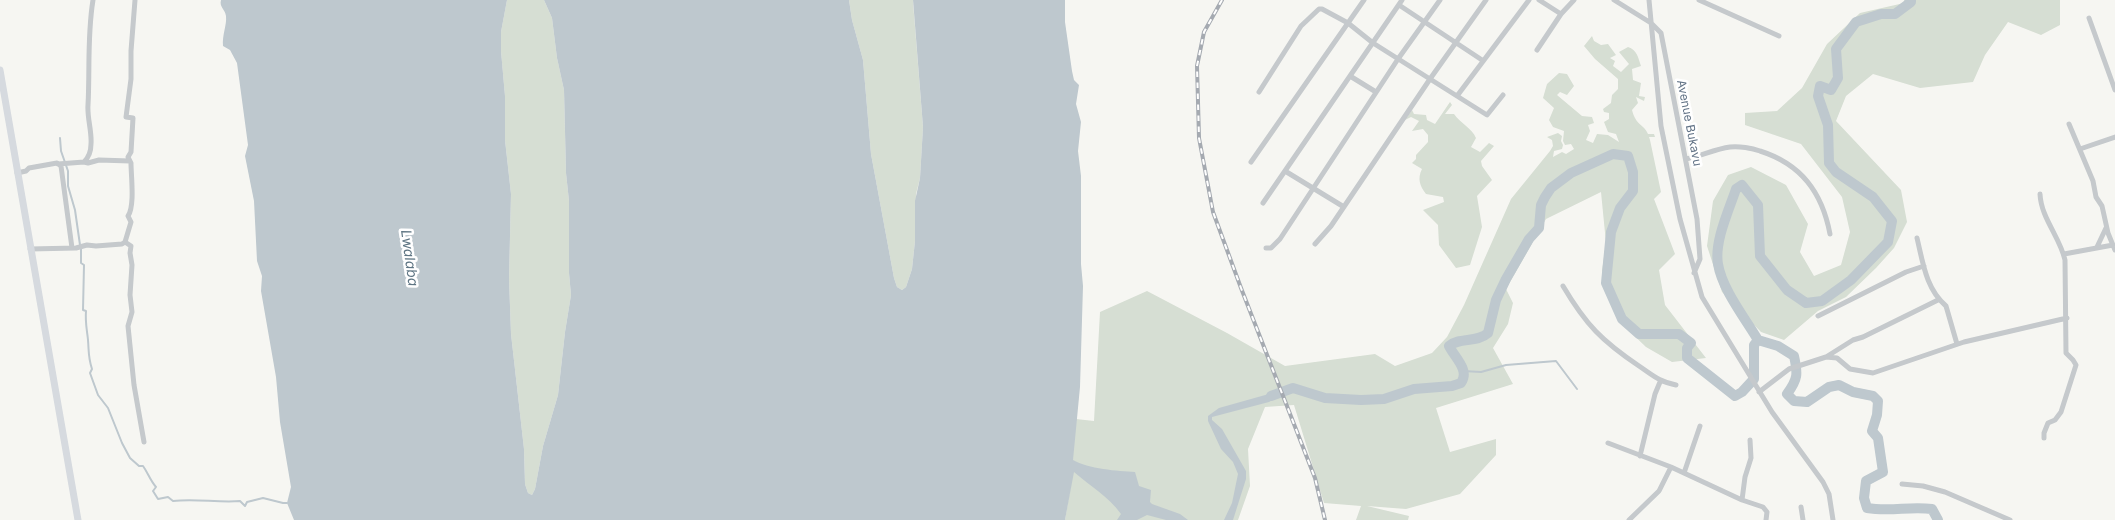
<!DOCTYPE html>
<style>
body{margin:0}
canvas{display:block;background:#f6f6f2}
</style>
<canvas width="2115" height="520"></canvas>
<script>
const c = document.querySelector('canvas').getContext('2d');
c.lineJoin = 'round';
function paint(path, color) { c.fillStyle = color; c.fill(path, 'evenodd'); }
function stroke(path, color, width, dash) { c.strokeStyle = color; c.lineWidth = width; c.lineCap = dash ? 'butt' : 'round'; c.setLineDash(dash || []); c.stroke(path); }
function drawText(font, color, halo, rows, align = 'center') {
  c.font = font + ' Inter,sans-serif'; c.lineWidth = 5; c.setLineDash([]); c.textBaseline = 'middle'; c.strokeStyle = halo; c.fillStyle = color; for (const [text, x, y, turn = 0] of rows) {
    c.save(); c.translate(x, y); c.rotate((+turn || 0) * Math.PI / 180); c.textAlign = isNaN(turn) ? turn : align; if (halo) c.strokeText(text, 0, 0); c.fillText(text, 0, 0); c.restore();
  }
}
paint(new Path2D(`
 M507 0H544L552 18 557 58 564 90 566 173 569 201V273L571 295 565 332 558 395 543 446 535 489 532 495 528 493 525 484 524 449 511 334 509 279 511 194 505 140V96L501 51V32Z
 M849 0H913V2L923 127 920 178 916 194 915 241 912 269 906 287 902 290 897 287 894 278 871 154 863 60 852 20Z
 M1904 0H2060V25L2041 35 2008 22 1985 55 1973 82 1920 88 1873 74 1846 96 1836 121 1901 190 1907 222 1894 248 1876 268 1846 297 1818 311 1784 340 1761 332 1722 292 1707 246 1713 201 1728 175 1751 167 1786 185 1808 224 1800 252 1814 276 1841 265 1850 232 1842 197 1801 144 1745 125V113L1777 111 1802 88 1827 44 1860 13 1904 3Z
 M1592 36 1594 41 1601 45 1608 44 1616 55 1610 58 1615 61 1613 66 1621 72 1629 64 1619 52 1628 47C1637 50 1638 57 1641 66L1632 69 1633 80 1641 83 1639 96 1645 97 1644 101 1636 97 1638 103 1632 110C1636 126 1644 124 1648 134H1654L1655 137H1649L1650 140 1661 192 1654 199 1675 254 1659 270 1665 305 1706 358 1672 362 1646 347 1623 325 1602 271 1606 243 1601 192 1546 219 1506 289 1513 303 1508 324 1493 348 1513 384 1436 408 1450 452 1496 439V455L1460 494 1406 509 1367 506 1409 516 1408 520H1356L1361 506 1324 503 1294 405 1265 407 1248 449 1250 486 1238 520H1065L1073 472V445L1076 419 1094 421 1100 312 1147 291 1227 333 1285 366 1375 354 1395 366 1432 353 1447 337 1464 305 1511 199 1550 151 1553 146 1552 140 1547 137 1558 133 1562 136 1561 141 1563 145 1562 149 1554 151 1553 157 1562 152 1566 154 1574 149 1571 144 1565 145 1563 141 1564 131 1553 127 1549 120 1554 108 1543 98 1547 84 1559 73 1567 74 1574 86 1567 95 1560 92 1557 95 1582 116 1592 117 1594 123 1588 125 1590 131 1586 140 1593 143 1597 134 1608 135 1619 142 1616 134 1608 132 1604 122 1609 119V113L1604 112 1603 109 1611 103 1612 95 1618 89V79L1595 59 1584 46Z
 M1450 102 1452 105 1445 114H1454C1461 124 1472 128 1476 138L1471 147 1480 152 1489 143 1494 146 1481 161 1482 166 1492 180 1477 196 1482 227 1470 265 1456 268 1439 245 1438 225 1423 210 1444 202 1443 197 1426 194C1420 186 1417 179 1422 169L1412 163 1416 159V155L1428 142V135L1423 129 1412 131 1419 121 1411 117 1405 120 1412 110 1414 114 1426 115 1427 120 1435 124Z`), '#d6ded3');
paint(new Path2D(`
 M221 0H507L501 32V51L505 96V140L511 194 509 279 511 334 524 449 525 484 528 493 532 495 535 489 543 446 558 395 565 332 571 295 569 273V201L566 173 564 90 557 58 552 18 544 0H849L852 20 863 60 871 154 894 278 897 287 902 290 906 287 912 269 915 241V201L920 178 923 127 913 0H1065V22L1072 71 1074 80 1079 85 1076 104 1081 122 1078 151 1081 176V264L1083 286 1080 387 1073 460C1088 469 1118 471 1135 472L1139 486 1151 490 1150 502 1152 504 1180 514 1188 520H1166L1147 515 1137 520H1117L1121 514C1108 496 1090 486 1074 472L1065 520H294L287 503 291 487 280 422 276 377 261 291 262 276 257 261 254 201 245 156 248 145 237 63 230 50 223 46C222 35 227 25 226 16 225 9 219 7 221 0Z
 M1283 390 1276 398 1269 402 1212 417V420L1222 429 1246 471V479L1233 520H1224L1232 503 1238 474 1233 462 1221 449 1208 421V416L1219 408Z`), '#bec8ce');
stroke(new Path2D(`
 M60 138 61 151 68 171V186L75 210 80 245
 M81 248V263L84 265 83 310 86 311C85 322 87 330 88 340 89 352 88 357 92 369L90 373 98 395 108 408 122 443 130 458 139 466H143C148 473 150 480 156 487L153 491 158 499 168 497 173 501C195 498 218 503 240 501L245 506 247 502 263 498 283 503H287
 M1463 371 1481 372 1506 365 1556 361 1577 389`), '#bec8ce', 2);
stroke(new Path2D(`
 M1758 340C1745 318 1722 289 1718 264 1714 242 1729 210 1736 189L1742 185 1758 205 1760 256 1787 290 1806 303 1822 301 1851 280 1888 242 1892 221 1873 197 1836 172 1829 163 1828 125 1818 96 1820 86 1831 90 1838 78 1836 49 1856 22 1881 14H1895L1911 2V0
 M1271 396 1293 388 1325 398 1361 400 1384 399 1414 389 1452 386 1461 383C1470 370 1455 358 1449 346 1459 337 1477 343 1488 333L1496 300 1506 279 1529 239 1539 228 1541 205 1545 197 1551 188 1571 173 1613 154 1628 156 1633 172V191L1620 208 1611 232 1606 283 1622 319 1639 334H1679L1691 343 1687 348V358L1735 396 1742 392 1754 379V345L1758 340 1778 346 1794 356C1798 374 1798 379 1787 394L1794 401 1807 402 1829 387 1839 385 1853 392 1873 396 1878 401 1877 415 1872 431 1878 438 1883 472 1866 481 1864 498 1867 508C1891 512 1909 506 1932 509L1938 520`), '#bec8ce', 10);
stroke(new Path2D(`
 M1539 0 1561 14
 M1614 0 1651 23 1661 33 1697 219 1700 259 1694 273
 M1649 0 1661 126 1680 219 1702 297 1772 412 1823 482 1829 494 1833 520
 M1699 0 1779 36
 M1399 5 1482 60
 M2089 18 2115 90
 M1537 50 1561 14 1574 0
 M1350 76 1376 92
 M1259 92 1301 26 1319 9H1322L1348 23 1373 43 1487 115 1503 95
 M1457 96 1529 0
 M2069 124 2093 181 2096 197 2102 206 2108 233 2115 250
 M2080 149 2115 137
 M1686 159C1701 156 1715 149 1730 147 1739 146 1752 148 1760 151 1801 164 1822 192 1830 234
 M84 162C89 157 91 151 91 144 92 131 87 118 88 105 90 70 87 36 93 0
 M1251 162 1364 0
 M58 164 84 162 88 163 99 160 130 161
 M1285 171 1344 207
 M17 173 26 171 29 168 57 163 61 166 72 248
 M2040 194C2041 218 2060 237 2065 260L2066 353 2073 360 2076 365 2061 412 2055 420 2048 423 2044 433V438
 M1263 203 1402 0
 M1917 238C1923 263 1926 289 1946 306L1957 344
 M125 242 131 222 128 216C135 206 131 176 131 163L128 157 131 152 133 118 126 117 131 79V51L135 0
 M1315 244 1331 226 1430 79 1486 0
 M2097 247 2106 228
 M1266 248H1271L1280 239 1398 59 1440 0
 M30 249 76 248 87 245 96 246 122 244 125 242 131 246 130 253 132 265 130 295 132 312 128 326 134 385 144 442
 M2064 254 2113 245
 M1563 286C1586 325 1602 341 1639 366 1654 376 1658 381 1676 385
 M1818 316 1906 272 1924 266
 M1826 357 1853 340 1863 337 1938 300
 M1759 392 1789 369 1826 357 1837 358 1850 369 1873 373 1964 342 2067 318
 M1608 443 1671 467 1742 500 1763 507 1767 512 1766 520
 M1640 456 1655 394 1660 382
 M1684 473 1700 426
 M1902 484 1923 486 1945 492 2010 520
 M1742 500 1745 477 1751 458 1750 440
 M1801 507 1803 520
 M1629 520 1659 491 1671 467`), '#c5c9cc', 5);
stroke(new Path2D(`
 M0 70 78 520`), '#d6dadf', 7);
const rail = new Path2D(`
 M1222 0 1204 32 1197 66 1199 138 1213 212 1241 288 1315 478 1325 520`);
stroke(rail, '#a5aab1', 4);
stroke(rail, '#fff', 2, [5.5]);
drawText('12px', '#627386', '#fff', [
 ["Avenue Bukavu",1689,123,79]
]);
drawText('italic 14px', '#5e7583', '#fff', [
 ["Lwalaba",409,258,82]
]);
</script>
